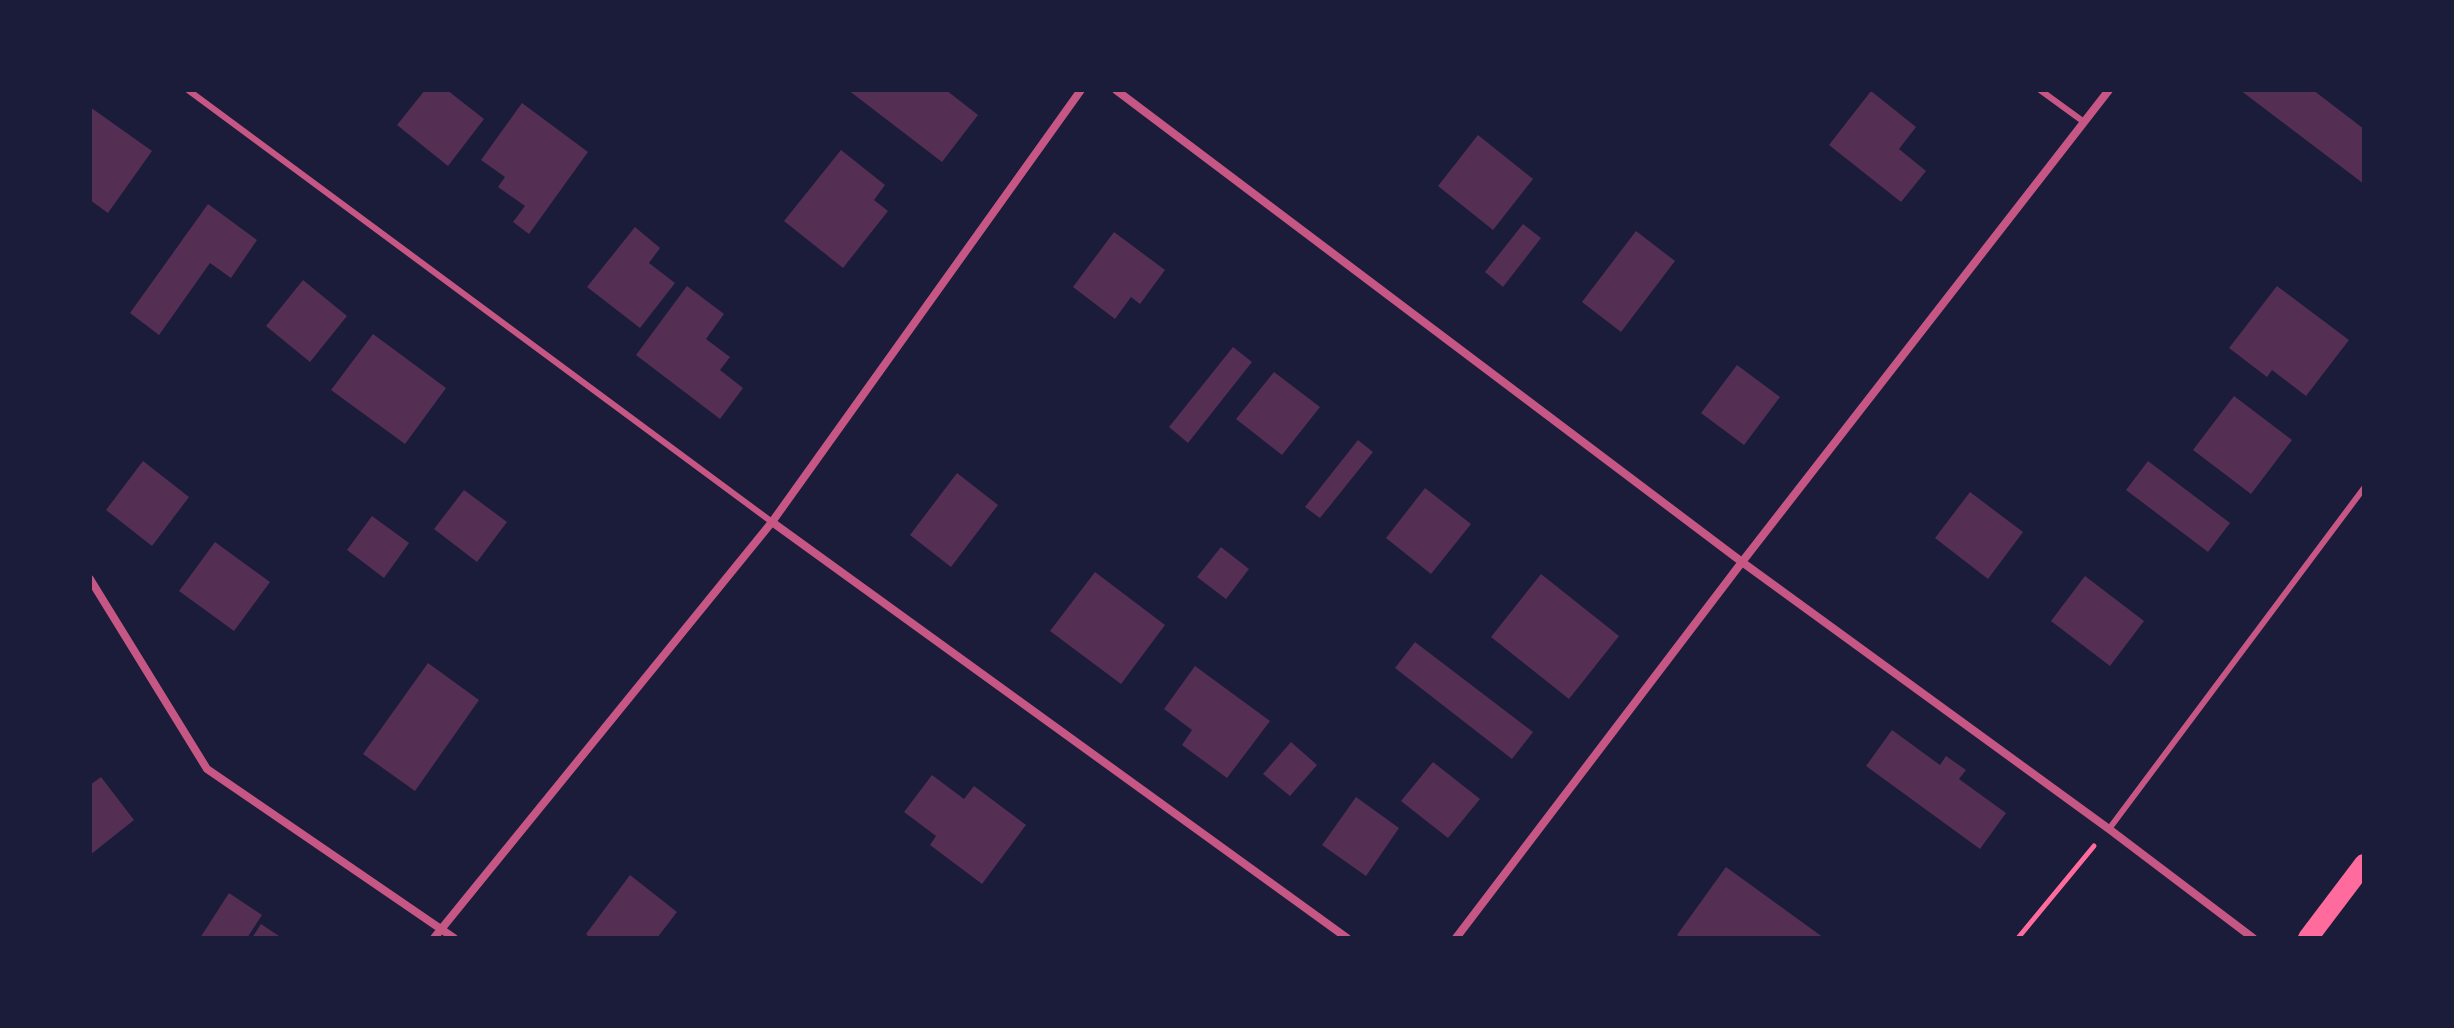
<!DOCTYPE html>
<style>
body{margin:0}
#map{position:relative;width:2454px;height:1028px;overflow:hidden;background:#1b1b3a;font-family:"Nunito Sans",sans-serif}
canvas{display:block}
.frame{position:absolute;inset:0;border:92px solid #1b1b3a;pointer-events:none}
</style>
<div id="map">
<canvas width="2454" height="1028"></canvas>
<div class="frame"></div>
</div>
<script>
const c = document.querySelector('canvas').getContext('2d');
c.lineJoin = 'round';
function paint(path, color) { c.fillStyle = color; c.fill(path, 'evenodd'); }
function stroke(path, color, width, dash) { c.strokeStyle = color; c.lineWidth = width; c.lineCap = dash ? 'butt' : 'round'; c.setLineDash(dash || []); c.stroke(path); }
paint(new Path2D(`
 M425 90H447L484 119 448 166 397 125Z
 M848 90H946L978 115 942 162Z
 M2240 90H2313L2364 129V184Z
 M1871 91 1916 127 1899 149 1926 171 1901 202 1829 145Z
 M522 103 588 152 529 234 513 222 525 206 498 187 505 177 481 160Z
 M90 107 152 151 108 213 90 200Z
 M1478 135 1533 179 1493 230 1438 186Z
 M841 150 885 185 874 200 888 211 843 268 784 221Z
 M208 204 257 240 231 278 210 263 159 335 130 313Z
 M1523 224 1541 238 1503 287 1485 272Z
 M635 227 660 248 649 263 675 283 640 328 587 287Z
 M1636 231 1675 261 1621 332 1582 302Z
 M1114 232 1165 270 1140 304 1131 297 1115 319 1073 287Z
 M303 280 347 316 310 362 266 326Z
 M687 286 724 314 706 339 730 357 720 370 743 388 720 419 636 355Z
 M2277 286 2349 340 2306 396 2272 370 2267 377 2229 348Z
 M373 334 446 388 405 444 331 390Z
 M1233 347 1252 362 1188 443 1169 427Z
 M1737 365 1780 397 1744 445 1701 413Z
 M1274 372 1320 407 1282 455 1236 419Z
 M2234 396 2292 440 2251 494 2193 450Z
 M1358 440 1373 452 1320 518 1305 507Z
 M143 461 189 497 152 546 106 510Z
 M2148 461 2230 523 2208 552 2126 490Z
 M957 473 998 505 951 567 910 535Z
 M1425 488 1471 524 1431 574 1386 538Z
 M464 490 507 522 477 562 434 529Z
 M1970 492 2023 532 1988 579 1935 538Z
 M372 516 409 543 384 578 347 550Z
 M215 542 270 582 234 631 179 591Z
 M1221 547 1249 569 1226 599 1197 577Z
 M1095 572 1165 625 1121 684 1050 631Z
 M1541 574 1619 636 1569 699 1491 637Z
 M2085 576 2144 621 2110 666 2051 621Z
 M1415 642 1533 732 1512 759 1395 668Z
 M428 663 479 700 415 791 363 754Z
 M1195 666 1270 721 1227 778 1182 745 1192 730 1164 709Z
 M1892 730 1940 765 1946 756 1966 770 1959 779 2006 813 1980 849 1866 766Z
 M1291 742 1317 765 1290 796 1263 774Z
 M1433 762 1480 799 1448 838 1401 801Z
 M932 775 964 799 974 786 1026 825 982 884 930 845 936 836 904 812Z
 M101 777 134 820 90 855V785Z
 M1356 797 1399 828 1366 876 1322 845Z
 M1726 867 1824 938H1682L1677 935Z
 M630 875 677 912 657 938H590L586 934Z
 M229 893 262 915 247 938H200Z
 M261 924 282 938H252Z`), '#542f53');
stroke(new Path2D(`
 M2018 938 2094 846`), '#ff6b9d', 5);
stroke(new Path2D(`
 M188 90 772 522
 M2040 90 2084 122
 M2109 829 2364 488`), '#c65784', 6);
stroke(new Path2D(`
 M1116 90 1742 562 2109 829 2253 938
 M772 522 1347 938
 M90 579 207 769 454 938
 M434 938 772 522 1081 90
 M1456 938 1742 562 2109 90`), '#c65784', 8);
stroke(new Path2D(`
 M2308 938 2364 864`), '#ff6b9d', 20);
</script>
